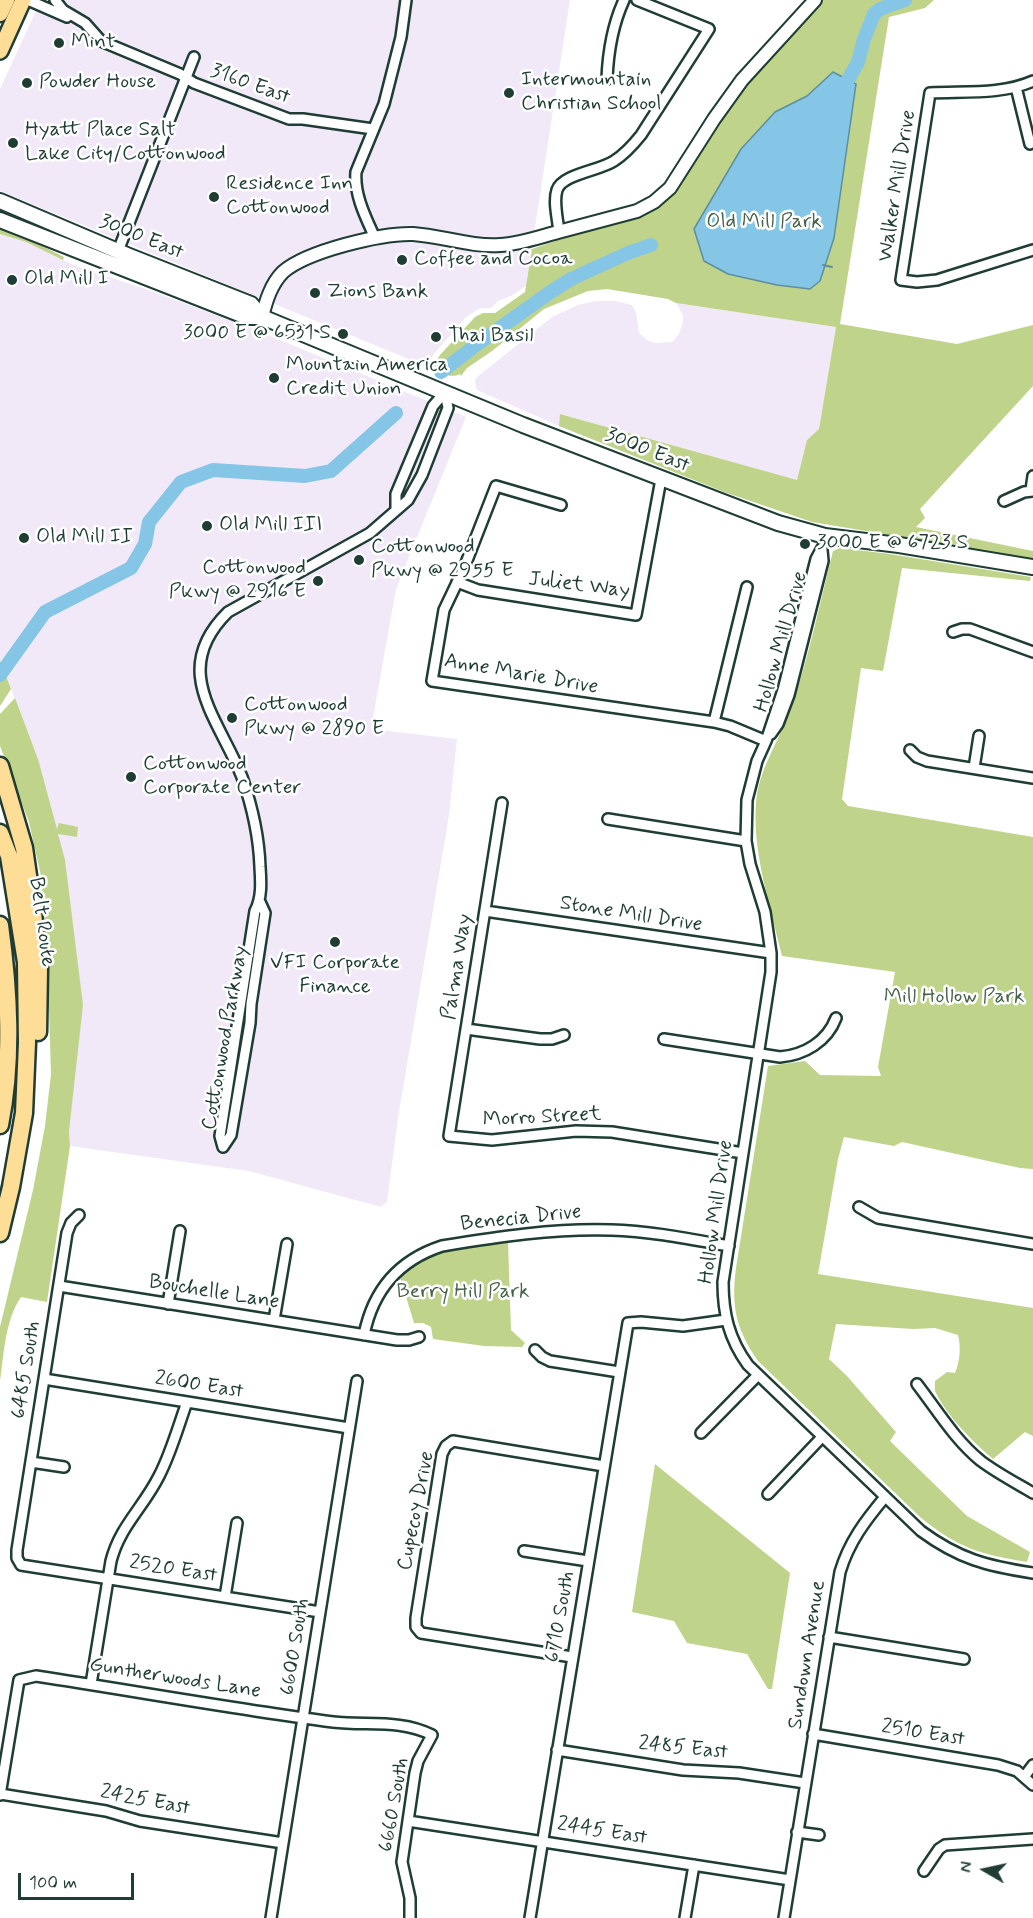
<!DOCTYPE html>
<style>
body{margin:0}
#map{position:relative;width:1033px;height:1918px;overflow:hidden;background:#fff;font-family:Mynerve,sans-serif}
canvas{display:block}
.north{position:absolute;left:955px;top:1840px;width:60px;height:60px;-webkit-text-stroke:4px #fff;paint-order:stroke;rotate:279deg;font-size:16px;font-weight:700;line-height:24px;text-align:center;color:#1f3d34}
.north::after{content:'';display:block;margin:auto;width:21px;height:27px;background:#1f3d34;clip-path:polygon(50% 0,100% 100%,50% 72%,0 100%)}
.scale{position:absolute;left:18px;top:1873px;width:116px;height:27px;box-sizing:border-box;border:3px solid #1f3d34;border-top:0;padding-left:8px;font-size:18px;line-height:21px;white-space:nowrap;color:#1f3d34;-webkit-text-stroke:4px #fff;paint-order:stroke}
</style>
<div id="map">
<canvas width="1033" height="1918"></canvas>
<div class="north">N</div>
<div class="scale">100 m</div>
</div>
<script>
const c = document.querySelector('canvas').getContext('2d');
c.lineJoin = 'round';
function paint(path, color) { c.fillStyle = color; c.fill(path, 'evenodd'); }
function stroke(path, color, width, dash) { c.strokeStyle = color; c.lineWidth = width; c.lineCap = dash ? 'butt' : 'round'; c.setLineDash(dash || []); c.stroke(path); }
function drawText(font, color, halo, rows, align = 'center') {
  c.font = font + ' Mynerve,sans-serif'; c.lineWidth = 5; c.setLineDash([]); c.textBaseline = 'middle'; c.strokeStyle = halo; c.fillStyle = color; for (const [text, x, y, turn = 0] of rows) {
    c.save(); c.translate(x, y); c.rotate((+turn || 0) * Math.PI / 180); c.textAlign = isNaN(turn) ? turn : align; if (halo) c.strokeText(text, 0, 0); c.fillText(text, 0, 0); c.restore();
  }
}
paint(new Path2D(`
 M41 0H570L526 286 511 296 498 301 491 308H480L466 317 433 355 428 367 0 191V89Z
 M0 234 26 242 78 267 143 288 251 328 466 417 396 589 371 729 457 739 449 815 398 1118 387 1202 381 1207 249 1171 70 1146 38 759 0 660Z
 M595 301H615L632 305 636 312 639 333 647 340 655 343 672 342 679 334 683 322V315L676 303 836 327 819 429 807 440 797 481 561 414 559 426 477 390 475 381 477 377 552 317 578 305Z`), '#f1e9f8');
paint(new Path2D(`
 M821 0H934L925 8 889 17 840 324 957 344 1033 325V386L920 509 925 518 916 527 1033 551V559L812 522 724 492 559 426 560 414 797 480 807 440 819 429 836 327 676 303 668 299 607 289 588 291 544 309 492 351 467 368 461 376 460 374C451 379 439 373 433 366L440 355 475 317 483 313H495L525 292 532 249C552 242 572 235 593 229 611 224 633 222 649 212 683 192 697 153 718 122 749 79 786 40 821 0Z
 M0 229 24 237 64 257 63 260 26 242 0 234Z
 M840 548 890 554 1031 577 1030 581 902 568 883 671 861 668 842 799 848 806 1033 837V1169L1020 1168 902 1142 894 1146 844 1137 838 1159 818 1274 1033 1308V1436L1025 1432 993 1459C973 1442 949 1418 937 1395 934 1390 935 1386 935 1381L947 1372 955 1373C960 1361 961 1347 958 1335L935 1328 913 1329 836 1324 829 1359 846 1375 896 1432 890 1441 967 1516 1030 1552 1027 1562C979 1554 958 1548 920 1517L758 1361C736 1329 731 1307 736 1268L768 1066 805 1061 820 1075 881 1076 878 1067 895 972 782 956C771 909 752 851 756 804 758 769 781 738 792 706 809 656 820 602 833 551Z
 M0 660 11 689 0 706Z
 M15 698 38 759 57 829 59 823 78 827 77 837 58 834 65 860 83 1005 69 1131 70 1146 47 1302 21 1297C5 1321 4 1353 0 1381V1327L33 1190 45 1126 51 1074 47 944 41 876 29 822 0 746V714Z
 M508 1242 511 1330 525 1343 522 1347 484 1346 433 1339 431 1327 423 1323H414L399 1274 420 1258 443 1250Z
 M655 1464 790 1573 772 1689H768L747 1654 687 1643 674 1621 632 1612Z`), '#bfd48a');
const water = new Path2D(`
 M833 72 856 84 834 238 820 281 810 289 777 285 728 274 704 261 694 229 741 149 775 112 807 96Z`);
paint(water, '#85c5e6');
stroke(water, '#5c8f9f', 1.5);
stroke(new Path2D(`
 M823 265 832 267`), '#5c8f9f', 2);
stroke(new Path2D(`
 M839 96 858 62 864 39 874 14 880 9 905 0
 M441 372 476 345 549 293 571 279 628 253 651 245
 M0 675 45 612 131 568 145 544 149 522 181 482 213 470 305 476 331 471 396 413`), '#85c5e6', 14);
const minor = new Path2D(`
 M28 0 67 17
 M55 0 63 10 85 23 101 41 180 74 194 83 289 119H303L373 129
 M607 79C608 53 613 24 624 0
 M1033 81C1002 95 963 91 930 93L901 280 917 282 937 280 1033 250
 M1016 87 1030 144
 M559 232C558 220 553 202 557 190 562 174 599 171 614 161 625 154 633 145 641 135L709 29 637 0
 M375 238C366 218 354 195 356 172L384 104 401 37 406 0
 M118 251 194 57
 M1031 490 1033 476
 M1004 501 1024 492 1033 491
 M561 505 496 486 464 568 444 610 432 681 714 722 730 726 766 741
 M396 510V494L433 406 445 392
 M822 548 816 559 783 690 766 741 757 761 747 800 746 841 750 864 765 912 771 953V972L723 1282C723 1314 729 1339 748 1365L921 1531C959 1559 987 1566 1033 1573
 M457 582 478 590 636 615 661 479
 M953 632 962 629H970L1033 652
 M714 722 747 587
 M771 734 778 724 789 695 823 561 822 550
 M910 750 917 757 927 761 1033 778
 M974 768 979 736
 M502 803 449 1136 492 1140 576 1131 612 1132 743 1153
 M608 819 746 841
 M485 911 771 953
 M466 1029 540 1039H552L564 1035
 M664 1039 780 1057C804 1055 827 1042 836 1018
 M223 1147 220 1136 255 911C262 898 261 882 260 867 259 836 252 806 242 777 218 717 169 670 228 612L370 533 408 500 422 475 448 408 445 392
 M223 1147 231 1135 250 1023 251 1004 265 913 260 902
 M859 1207 878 1218 1033 1244
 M79 1215 71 1223 67 1233 17 1550V1558L21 1565 320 1612
 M59 1286 397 1340H409L419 1337
 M168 1304 180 1231
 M274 1320 287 1244
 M364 1335C373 1290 399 1260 442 1246 497 1237 555 1228 611 1230 650 1231 690 1239 729 1246
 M535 1350 542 1357 550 1361 619 1372
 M44 1379 349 1428
 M917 1384C937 1410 955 1440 981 1461 997 1473 1016 1483 1033 1493
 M701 1433 758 1375
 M31 1462 64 1467
 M768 1494 822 1437
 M524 1551 588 1561
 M225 1597 237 1523
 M829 1637 964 1659
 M572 1657 421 1633 416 1627V1618L442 1454 446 1446 453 1441 604 1466
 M91 1684 111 1561C120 1526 143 1508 159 1476 171 1453 178 1427 187 1402
 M813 1734 998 1765 1017 1771 1033 1785
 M557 1750 683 1770 739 1773 805 1783
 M1024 1777 1033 1765
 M0 1794 106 1811 140 1821 283 1843
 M0 1795 19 1680 36 1676C135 1691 234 1709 333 1722 366 1726 401 1719 432 1735L418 1761 415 1773 402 1862 410 1898V1918
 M408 1821 790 1880
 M797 1832 819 1835
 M924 1871 939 1849 945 1845 1033 1839
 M271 1918 357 1381
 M530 1918 628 1323 641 1322 683 1326 726 1320
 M685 1918 694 1865
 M784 1918 840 1572C849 1542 865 1521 885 1497`);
const tertiary = new Path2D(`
 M262 317C266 301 271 284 283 272 307 251 382 233 413 234 442 236 471 247 500 245 519 244 539 237 558 232 584 225 611 218 637 211L654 202 670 188 714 119 742 80 815 0`);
const secondary = new Path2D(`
 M0 201 127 255 251 304 262 317
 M0 220 247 317H262L523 425 778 523 825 536 899 545 1033 567`);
const primary = new Path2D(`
 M0 51 23 0`);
const motorway = new Path2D(`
 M0 13 6 0
 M0 766 24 848 32 903 39 968 38 1032
 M0 833 9 856 26 962 27 1043 24 1113 11 1187 0 1233
 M0 925C9 991 13 1059 0 1125`);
stroke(minor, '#1f3d34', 14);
stroke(tertiary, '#1f3d34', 16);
stroke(secondary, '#1f3d34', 18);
stroke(primary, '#1f3d34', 20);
stroke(motorway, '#1f3d34', 21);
stroke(minor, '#fff', 9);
stroke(tertiary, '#fff', 12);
stroke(secondary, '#fff', 14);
stroke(primary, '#fedd96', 15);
stroke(motorway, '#fedd96', 16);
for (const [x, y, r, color] of [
 [59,43,6,"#1f3d34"],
 [27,83,6,"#1f3d34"],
 [509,93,6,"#1f3d34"],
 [13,143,6,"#1f3d34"],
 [214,197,6,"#1f3d34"],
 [402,260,6,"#1f3d34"],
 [12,280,6,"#1f3d34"],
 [315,293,6,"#1f3d34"],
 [343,334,6,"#1f3d34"],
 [436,337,6,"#1f3d34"],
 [274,378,6,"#1f3d34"],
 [207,526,6,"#1f3d34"],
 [24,538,6,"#1f3d34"],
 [805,544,6,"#1f3d34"],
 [359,560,6,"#1f3d34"],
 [318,581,6,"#1f3d34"],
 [232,718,6,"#1f3d34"],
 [131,777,6,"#1f3d34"],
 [335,942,6,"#1f3d34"]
]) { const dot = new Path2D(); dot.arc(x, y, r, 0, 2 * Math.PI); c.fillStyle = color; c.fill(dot); stroke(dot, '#fff', 2); }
drawText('21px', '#1f3d34', '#fff', [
 ["Mint",71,43],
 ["Intermountain",521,81],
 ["Christian School",521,105],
 ["Powder House",39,83],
 ["Hyatt Place Salt",25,131],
 ["Lake City/Cottonwood",25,155],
 ["Residence Inn",226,185],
 ["Cottonwood",226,209],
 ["Coffee and Cocoa",414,260],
 ["Old Mill I",24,280],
 ["Zions Bank",327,293],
 ["3000 E @ 6531 S",331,334,"right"],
 ["Thai Basil",448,337],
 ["Mountain America",286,366],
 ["Credit Union",286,390],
 ["Old Mill III",219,526],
 ["Old Mill II",36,538],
 ["3000 E @ 6723 S",817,544],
 ["Cottonwood",371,548],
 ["Pkwy @ 2955 E",371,572],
 ["Cottonwood",306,569,"right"],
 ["Pkwy @ 2916 E",306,593,"right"],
 ["Cottonwood",244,706],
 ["Pkwy @ 2890 E",244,730],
 ["Cottonwood",143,765],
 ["Corporate Center",143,789],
 ["VFI Corporate",335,964,"center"],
 ["Finance",335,988,"center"]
], 'left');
drawText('21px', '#1f3d34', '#fff', [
 ["3160 East",250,85,20],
 ["Walker Mill Drive",898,186,-81],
 ["3000 East",141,238,22],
 ["3000 East",647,451,22],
 ["Juliet Way",579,586,7],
 ["Hollow Mill Drive",782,642,-74],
 ["Anne Marie Drive",521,675,10],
 ["Stone Mill Drive",631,915,9],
 ["Belt Route",41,922,82],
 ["Palma Way",458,967,-81],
 ["Cottonwood Parkway",226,1038,-80],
 ["Morro Street",542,1118,-3],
 ["Hollow Mill Drive",717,1212,-82],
 ["Benecia Drive",521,1219,-6],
 ["Bouchelle Lane",214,1293,9],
 ["6485 South",27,1370,-81],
 ["2600 East",199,1386,9],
 ["Cupecoy Drive",417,1511,-79],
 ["2520 East",173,1570,9],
 ["6710 South",561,1617,-80],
 ["6600 South",296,1647,-81],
 ["Sundown Avenue",808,1655,-81],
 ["Guntherwoods Lane",175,1679,9],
 ["2510 East",923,1734,9],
 ["2485 East",683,1749,6],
 ["2425 East",145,1801,11],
 ["6660 South",395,1805,-80],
 ["2445 East",602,1832,9]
]);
drawText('21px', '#47634a', '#fff', [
 ["Old Mill Park",764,223],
 ["Mill Hollow Park",954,998],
 ["Berry Hill Park",463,1293]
]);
</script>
